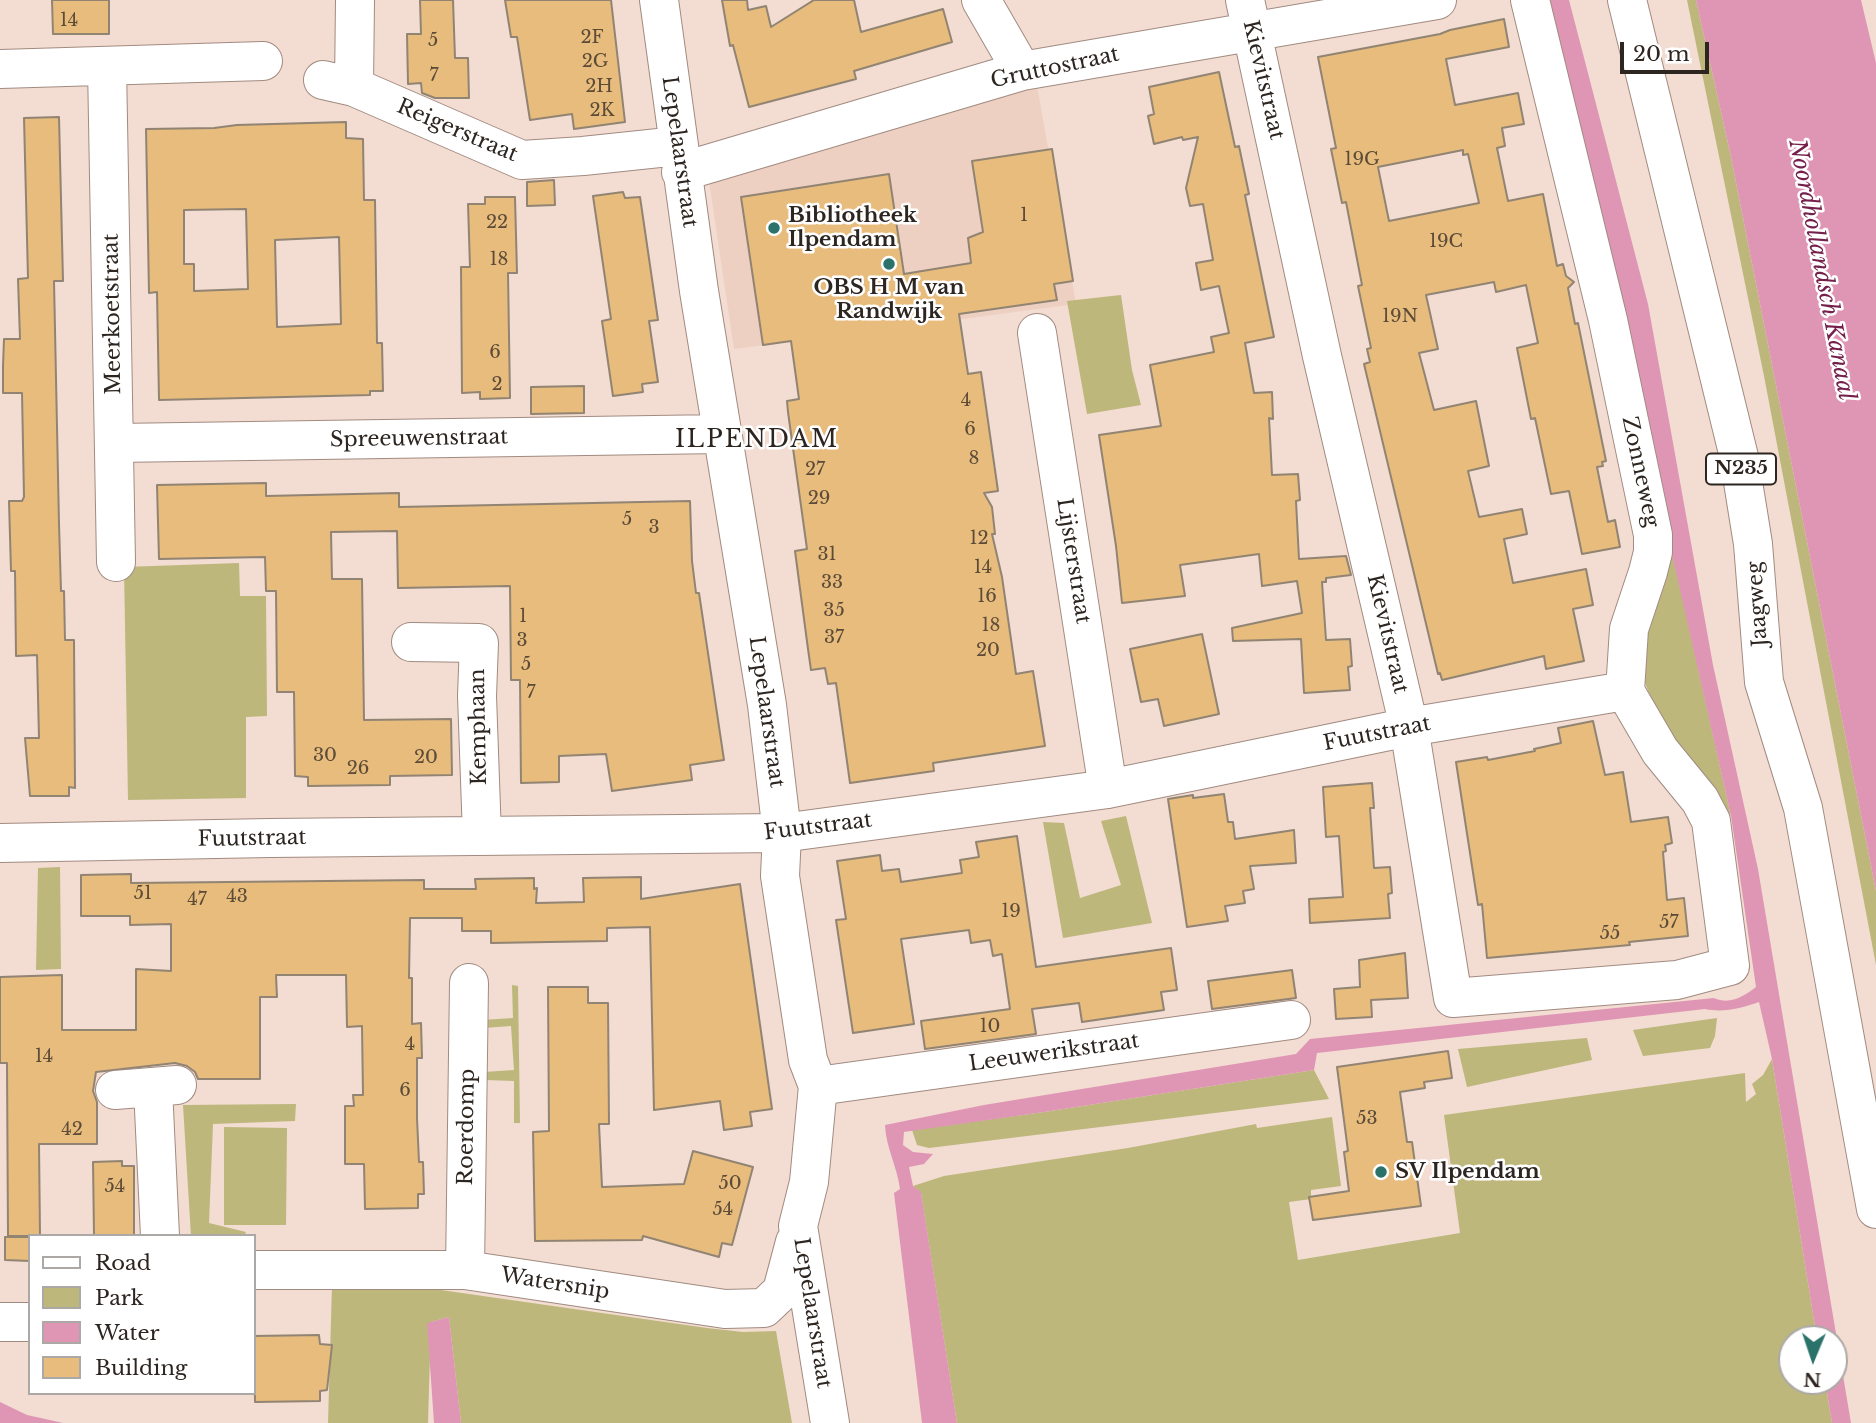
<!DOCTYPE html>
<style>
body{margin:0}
#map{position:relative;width:1876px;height:1423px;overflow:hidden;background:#f3dcd1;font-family:"Libre Baskerville",serif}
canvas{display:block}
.legend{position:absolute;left:28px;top:1234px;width:228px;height:161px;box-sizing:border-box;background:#fff;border:2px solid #aba8a6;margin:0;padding:9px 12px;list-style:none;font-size:21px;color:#2d2520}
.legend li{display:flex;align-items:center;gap:14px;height:35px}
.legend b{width:35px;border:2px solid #aba8a6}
.north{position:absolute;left:1778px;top:1325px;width:70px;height:70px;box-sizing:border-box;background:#fff;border:2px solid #aba8a6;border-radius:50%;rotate:182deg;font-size:19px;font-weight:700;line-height:28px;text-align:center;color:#2d2520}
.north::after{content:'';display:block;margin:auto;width:24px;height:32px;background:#2a726a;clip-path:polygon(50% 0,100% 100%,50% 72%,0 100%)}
.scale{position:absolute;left:1620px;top:42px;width:89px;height:32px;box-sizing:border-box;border:4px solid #2d2520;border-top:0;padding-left:9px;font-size:21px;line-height:24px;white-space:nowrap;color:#2d2520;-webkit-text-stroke:5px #fff;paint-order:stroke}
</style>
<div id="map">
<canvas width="1876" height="1423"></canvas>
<ul class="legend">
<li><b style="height:9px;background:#fff"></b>Road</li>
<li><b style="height:19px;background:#bdb77c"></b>Park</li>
<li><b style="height:19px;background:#df96b5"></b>Water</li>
<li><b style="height:19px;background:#e8bc7d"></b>Building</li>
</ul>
<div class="north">N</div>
<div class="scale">20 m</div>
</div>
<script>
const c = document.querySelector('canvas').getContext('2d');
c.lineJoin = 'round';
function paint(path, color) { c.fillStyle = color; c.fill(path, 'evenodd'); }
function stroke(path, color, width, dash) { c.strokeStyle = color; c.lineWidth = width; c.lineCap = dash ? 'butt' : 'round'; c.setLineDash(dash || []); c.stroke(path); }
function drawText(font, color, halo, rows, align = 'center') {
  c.font = font + ' "Libre Baskerville",serif'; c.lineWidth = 5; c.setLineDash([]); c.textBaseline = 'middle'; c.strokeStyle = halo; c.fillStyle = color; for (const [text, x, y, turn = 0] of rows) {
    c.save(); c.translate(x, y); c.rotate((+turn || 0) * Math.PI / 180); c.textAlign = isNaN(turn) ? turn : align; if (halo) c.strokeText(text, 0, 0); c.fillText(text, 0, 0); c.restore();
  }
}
paint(new Path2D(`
 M1037 86 1076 304 734 349 709 181Z`), '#edd0c1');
paint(new Path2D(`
 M1687 0H1696L1730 152 1876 891V965L1764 376Z
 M1121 295 1132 370 1141 405 1087 414 1067 301Z
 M1670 542 1731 816 1720 797 1686 759 1658 715 1645 683 1648 625Z
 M239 563 240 596H266L267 716 246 717V798L128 800 124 567Z
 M1126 816 1152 923 1063 938 1043 822 1064 823 1080 898 1121 885 1101 821Z
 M60 867 61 969 36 970 38 868Z
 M512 985 518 986 520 1123H514V1081L485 1080 484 1072 514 1070 511 1026 484 1028 482 1020 513 1018Z
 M1717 1018 1715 1036 1710 1048 1643 1056 1633 1030Z
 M1587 1038 1592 1060 1467 1087 1458 1049Z
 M1772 1059 1817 1339H1792V1381H1825L1832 1423H957L921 1193 913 1186 944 1176 1128 1148 1256 1124 1257 1128 1332 1117 1341 1186 1311 1190V1199L1289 1202 1298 1260 1460 1233 1444 1115 1745 1073 1746 1102 1756 1094 1752 1084 1763 1075Z
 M1314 1070 1329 1099 929 1148 917 1145 912 1130 1044 1112Z
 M296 1104 295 1121 213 1124 209 1223 246 1232 244 1236H191L183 1105Z
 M224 1127 287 1128 286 1225H224Z
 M332 1286 427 1288 707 1328 743 1332 776 1331 792 1423H461L449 1317 431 1322 428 1423H328Z`), '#bdb77c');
paint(new Path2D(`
 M1547 0H1569L1648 304 1713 665 1758 869 1851 1423H1832L1825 1381H1834V1339H1817L1772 1059 1759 1002C1741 1008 1724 1013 1705 1009L1317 1053 1314 1070 1044 1112 904 1132 903 1145 913 1152 933 1154 924 1164 909 1167 913 1186 921 1192 957 1423H922L894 1193 900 1189C897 1166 886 1148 885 1125L984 1105 1296 1054 1310 1039 1714 998C1730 1005 1743 997 1756 987L1731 816Z
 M1696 0H1861L1876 63V891L1730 152Z
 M449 1317 461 1423H434L427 1323Z
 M0 1402 27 1415 63 1423H0Z`), '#df96b5');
const building = new Path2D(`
 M52 0H109V34H53Z
 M420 0H453L455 58H468L469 98H435L422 93 421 83 408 84 407 34H421Z
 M505 0H611L625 122 574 129 572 114 530 120 517 37H511Z
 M722 0H747L748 10 766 6 771 27 814 0H854L861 32 943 9 952 42 854 71 856 79 749 107 733 45 730 46Z
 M1504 19 1509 47 1446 59 1455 105 1518 93 1524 124 1502 128 1505 146 1497 148 1508 201 1543 194 1557 266 1563 264 1566 276 1574 282 1568 288 1575 324 1578 323 1606 461 1602 462 1603 466 1597 467 1608 522 1615 520 1620 547 1582 554 1569 491 1551 494 1535 418 1531 419 1517 348 1538 343 1526 285 1496 292 1494 282 1426 295 1438 349 1419 353 1434 410 1476 401 1489 466 1468 471 1479 517 1522 509 1527 534 1504 539 1513 583 1586 569 1593 605 1573 609 1584 661 1546 669 1544 656 1442 680 1440 673 1438 674 1364 364 1370 362 1367 349 1371 348 1358 286 1362 285 1346 202 1342 203 1331 149 1336 148 1318 57 1440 34 1450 30ZM1463 150V155L1468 154 1479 203 1389 221 1378 167Z
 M1219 72 1235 147 1239 146 1249 194 1245 195 1274 337 1245 343 1254 393 1272 392 1273 419 1269 418 1272 475 1298 474 1300 500 1296 501 1299 559 1346 556 1351 575 1326 578V582H1322L1326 640 1350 639 1352 666 1348 667 1350 690 1304 693 1301 639 1233 641 1232 628 1302 613 1297 581 1262 586 1259 554 1180 565 1185 596 1122 603 1116 546 1099 435 1161 426 1150 365 1214 352 1211 337 1229 333 1219 286 1201 290 1196 263 1213 260 1203 204 1190 206 1186 188 1198 137 1183 140 1182 137 1154 144 1148 116 1154 114 1149 87Z
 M59 117 63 281H54L59 524 61 591H64L65 640H74L75 788 69 787V796H30L25 738H39L37 655 16 656 15 571H11L9 501H22L24 497 22 393H3V366L4 339H20L18 279 28 278 24 118Z
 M346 122V138L363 139 364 200H375L377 343H382L383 391H370V395L159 400 157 292 149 293 146 129 214 128 237 125ZM246 209 248 289 194 291V264H184V210ZM339 237 341 324 277 327 275 240Z
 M1052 149 1073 281 1054 284 1057 300 959 314 968 374 981 372 998 491 984 493 992 507 995 534H992L1002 577 1016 674 1033 671 1045 746 933 763 934 771 850 783 836 683 828 684 825 668 811 670 808 649 795 551 807 549 788 412 787 401 799 399 791 341 763 345 741 197 889 174 904 274 971 263 968 238 983 232 972 161Z
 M554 180 555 205 527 206V182Z
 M623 192 625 198 640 197 658 320 649 321 658 382 642 384 643 392 613 396 602 321 611 319 593 196Z
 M485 197H515L517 273H508L510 398 480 399V392L462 393 461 267H470L468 204H485Z
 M584 386V413L531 414V387Z
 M266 483V496L399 493V507L690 501 692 561 696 593H699L724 760 690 765 692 780 612 791 606 754 559 756V782L521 783 520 680H511L510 586 398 588 397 531 331 532 332 579H362L364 720 451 719 452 775 390 776V785L308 786V777L295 776 294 692H277L276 591H266L265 557 159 559 157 485Z
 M1202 634 1219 714 1164 726 1158 699 1141 702 1130 649Z
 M1593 721 1605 775 1623 772 1631 822 1668 817 1672 843 1665 845 1666 851 1663 852 1667 900 1684 898 1688 936 1629 942 1630 945 1487 958 1482 904 1478 905 1456 762 1487 757 1488 760 1535 751 1534 749 1561 743 1558 728Z
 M1372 783 1374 808H1370L1374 868 1390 867 1392 893 1388 894 1390 918 1310 923 1309 899 1343 897 1339 836 1326 837 1323 787Z
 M1224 794 1228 822H1233L1235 839 1294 830 1296 863 1250 866 1254 889 1243 891 1245 903 1225 906 1228 921 1187 927 1168 799 1193 795V798Z
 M1017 836 1036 967 1171 948 1177 990 1161 992 1164 1010 1082 1022 1079 1003 1032 1009 1036 1034 925 1049 921 1021 1010 1009 1002 954 993 956 990 940 971 943 969 930 901 939 914 1024 853 1033 836 920 846 919 837 861 880 855 882 871 899 869 901 882 962 873 960 860 979 857 976 842Z
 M131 874V883L424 880V889H476L475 879 534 878V889L537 888 536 903 584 902 583 878 641 877V899L740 884 772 1109 750 1112 752 1126 724 1130 720 1101 654 1110 650 927 607 928V941L491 943V931H462V918H410L409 978H412V1024L421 1023 422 1058H417V1118L419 1162H423L424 1194H418V1208L365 1209 364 1164H345V1106H354L353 1095H363L362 1026 347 1027 346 975H276L277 997H260V1079H198L195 1072 187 1066 175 1063 96 1072 93 1091 97 1102V1144H39L40 1236H8L7 1063H0V977L62 975V1030H136V969L171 971V924L130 925V916H81V875Z
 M1405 953 1408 998 1371 1000 1372 1017 1336 1019 1334 989 1360 987 1359 960Z
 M1292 970 1296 998 1212 1009 1208 981Z
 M548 987H588V1003H608L609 1124H599L602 1187 684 1184 693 1151 753 1167 732 1245 722 1243 719 1257 643 1236 642 1240 535 1241 533 1132 549 1131Z
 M1448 1051 1452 1078 1424 1082 1425 1088 1400 1092 1407 1142H1412L1421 1206 1313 1220 1309 1197 1349 1191 1344 1152 1348 1151 1337 1067Z
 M122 1161V1166H134V1236H94L93 1162Z
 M5 1237H30V1261L5 1260Z
 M319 1335 320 1344 332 1345 327 1390 320 1391V1401L255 1402 254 1336Z`);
paint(building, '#e8bc7d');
stroke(building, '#918473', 2);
const minor = new Path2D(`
 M659 0 699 291 767 705 782 833 780 876 808 1060 818 1086 809 1182 798 1226 830 1423
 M981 0 1022 71
 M1245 0 1322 356 1409 727 1453 998 1677 980 1730 966 1711 821 1700 800 1660 751 1625 691 1629 629 1648 572 1653 552V535L1608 320 1530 0
 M107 66 116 562
 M0 69 263 61
 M323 80 354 87 522 160 583 156 678 146
 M354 87 355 0
 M681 172 1022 71 1437 0
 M1037 333 1108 789
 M116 443 721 434
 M411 642 479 643 477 696 482 836
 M0 843 270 838 782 833 1108 789 1409 727 1625 691
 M818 1086 1291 1020
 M153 1088 160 1236
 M115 1090 177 1085
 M254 1270H465L725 1309 764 1308 782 1291 795 1242
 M465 1270 469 983
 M0 1322H30`);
const major = new Path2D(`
 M1627 0 1739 457 1753 544 1764 682 1803 808 1876 1209`);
stroke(minor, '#a18b81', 40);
stroke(major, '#a18b81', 40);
stroke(minor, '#fff', 38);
stroke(major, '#fff', 38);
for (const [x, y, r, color] of [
 [774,228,7,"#2a726a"],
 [889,264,7,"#2a726a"],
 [1381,1172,7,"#2a726a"]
]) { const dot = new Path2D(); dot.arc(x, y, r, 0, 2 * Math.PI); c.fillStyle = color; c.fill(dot); stroke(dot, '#fff', 2.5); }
drawText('18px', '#5c4b37', null, [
 ["14",69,21],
 ["2F",592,38],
 ["5",433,41],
 ["2G",595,62],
 ["7",434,76],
 ["2H",599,87],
 ["2K",602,111],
 ["19G",1362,160],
 ["1",1024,216],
 ["22",497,223],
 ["19C",1446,242],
 ["18",499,260],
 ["19N",1400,317],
 ["6",495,353],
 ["2",497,385],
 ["4",966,401],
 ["6",970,430],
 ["8",974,459],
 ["27",815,470],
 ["29",819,499],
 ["5",627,520],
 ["3",654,528],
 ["12",979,539],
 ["31",827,555],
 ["14",983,568],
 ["33",832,583],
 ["16",987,597],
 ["35",834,611],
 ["1",523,617],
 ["18",991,626],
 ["37",834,638],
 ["3",522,641],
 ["20",988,651],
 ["5",526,665],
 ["7",531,693],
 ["30",325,756],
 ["20",426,758],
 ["26",358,769],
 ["51",143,894],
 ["43",237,897],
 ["47",197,900],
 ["19",1011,912],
 ["57",1669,923],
 ["55",1610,934],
 ["10",990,1027],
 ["4",410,1045],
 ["14",44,1057],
 ["6",405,1091],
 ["53",1367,1119],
 ["42",72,1130],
 ["50",730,1184],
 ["54",115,1187],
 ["54",723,1210]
]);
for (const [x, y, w] of [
 [1741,469,70]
]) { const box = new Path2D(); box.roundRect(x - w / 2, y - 15.5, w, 31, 5); c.fillStyle = '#fff'; c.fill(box); stroke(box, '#2d2520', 2); }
drawText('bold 19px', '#2d2520', null, [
 ["N235",1741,469]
]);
drawText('21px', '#2d2520', '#fff', [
 ["Gruttostraat",1055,68,-12],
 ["Kievitstraat",1263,80,77],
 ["Reigerstraat",457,131,23],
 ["Lepelaarstraat",679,152,82],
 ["Meerkoetstraat",113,314,-91],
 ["Spreeuwenstraat",419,439,-1],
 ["Zonneweg",1640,472,78],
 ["Lijsterstraat",1073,561,81],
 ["Jaagweg",1758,604,-94],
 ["Kievitstraat",1387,634,77],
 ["Lepelaarstraat",766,712,82],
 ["Kemphaan",479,727,-91],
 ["Fuutstraat",1377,734,-11],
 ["Fuutstraat",818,827,-7],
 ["Fuutstraat",252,839,-1],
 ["Leeuwerikstraat",1054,1053,-8],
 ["Roerdomp",467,1127,-89],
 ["Watersnip",555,1284,9],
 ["Lepelaarstraat",812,1313,81]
]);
drawText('bold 21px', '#2d2520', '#fff', [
 ["Bibliotheek",788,216],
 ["Ilpendam",788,240],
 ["OBS H M van",889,288,"center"],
 ["Randwijk",889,312,"center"],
 ["SV Ilpendam",1395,1172]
], 'left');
drawText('italic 23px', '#74204b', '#fff', [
 ["Noordhollandsch Kanaal",1821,270,79]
]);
c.letterSpacing = '2px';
drawText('24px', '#2d2520', '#fff', [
 ["ILPENDAM",757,440]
]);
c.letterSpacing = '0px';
</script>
